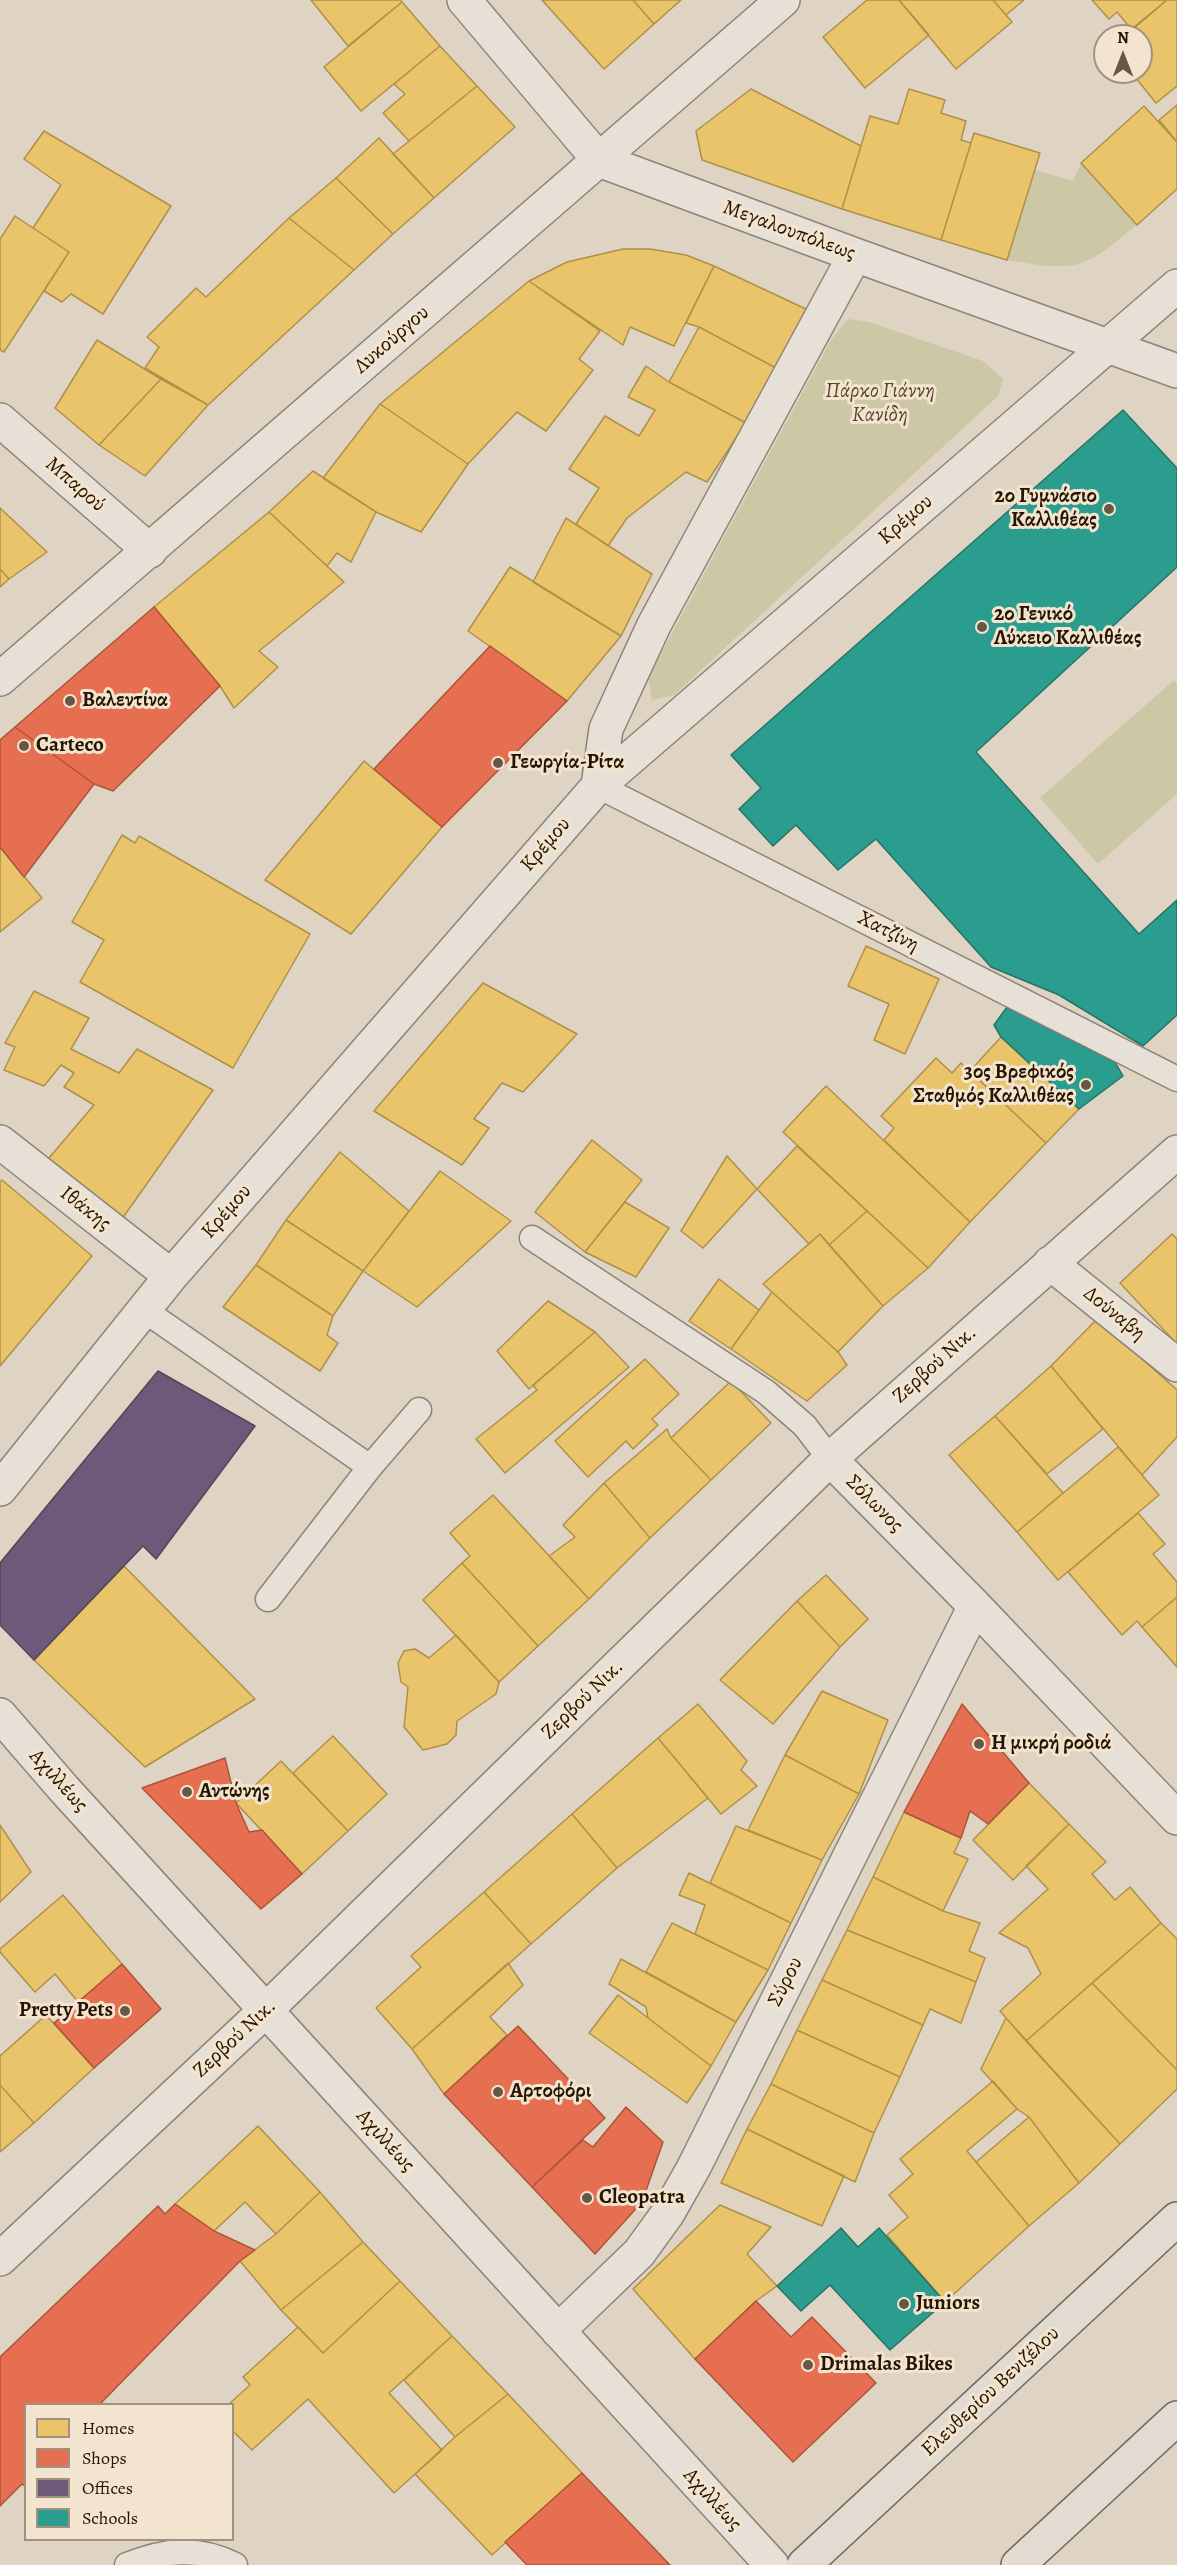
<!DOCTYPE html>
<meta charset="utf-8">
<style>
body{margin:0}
#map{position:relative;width:1177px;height:2565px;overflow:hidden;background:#dfd4c3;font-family:Alegreya,serif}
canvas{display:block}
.legend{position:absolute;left:24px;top:2403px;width:210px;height:138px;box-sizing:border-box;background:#f3e4d0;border:2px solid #a1917d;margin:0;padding:8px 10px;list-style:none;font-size:18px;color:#251501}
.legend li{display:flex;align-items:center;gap:12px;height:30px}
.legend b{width:30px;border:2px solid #a1917d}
.north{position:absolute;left:1093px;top:24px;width:60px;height:60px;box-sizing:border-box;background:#f3e4d0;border:2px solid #a1917d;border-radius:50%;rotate:0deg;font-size:16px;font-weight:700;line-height:24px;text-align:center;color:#251501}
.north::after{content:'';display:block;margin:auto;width:21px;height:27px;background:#665845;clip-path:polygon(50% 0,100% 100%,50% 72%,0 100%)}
</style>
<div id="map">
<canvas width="1177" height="2565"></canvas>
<ul class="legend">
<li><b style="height:16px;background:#e9c46a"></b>Homes</li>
<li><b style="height:16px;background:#e76f51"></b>Shops</li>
<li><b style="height:16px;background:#6d597a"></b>Offices</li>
<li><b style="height:16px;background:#2a9d8f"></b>Schools</li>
</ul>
<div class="north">N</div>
</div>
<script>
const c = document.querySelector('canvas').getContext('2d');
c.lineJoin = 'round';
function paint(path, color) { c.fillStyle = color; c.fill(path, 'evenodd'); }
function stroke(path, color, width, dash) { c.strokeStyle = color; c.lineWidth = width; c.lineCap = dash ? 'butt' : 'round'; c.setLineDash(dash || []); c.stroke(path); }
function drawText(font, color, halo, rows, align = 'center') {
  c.font = font + ' Alegreya,serif'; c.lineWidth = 6; c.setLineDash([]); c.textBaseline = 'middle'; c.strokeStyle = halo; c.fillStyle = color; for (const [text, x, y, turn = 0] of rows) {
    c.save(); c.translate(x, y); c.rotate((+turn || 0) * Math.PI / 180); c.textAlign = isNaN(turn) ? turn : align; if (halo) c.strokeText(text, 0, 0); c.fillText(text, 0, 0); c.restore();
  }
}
paint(new Path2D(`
 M1081 163 1137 225C1119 238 1096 262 1073 265 1051 269 1029 263 1007 260L1035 170 1073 181Z
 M848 319 869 322 983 361 1003 379 998 396 674 695 652 700 648 677 831 340Z
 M1174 680 1177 684V794L1098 864 1040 798Z`), '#ccc7a4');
const homes = new Path2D(`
 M311 0H401L402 2 348 46Z
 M542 0H633L654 24 604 69Z
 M633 0H681L654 24Z
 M867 0H899L929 35 865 88 823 37Z
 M899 0H993L1012 22 956 69Z
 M993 0H1024L1006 15Z
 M1092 0H1167L1132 30 1117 12 1109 19Z
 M1167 0H1177V86L1156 103 1131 72H1141V36H1123Z
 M402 2 440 46 361 111 324 67Z
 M440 46 477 86 409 141 383 113 405 94 394 84Z
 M477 86 515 127 434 198 393 154Z
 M751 89 861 146 842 209 702 160 696 131Z
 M909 89 945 100 941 113 966 121 961 140 971 143 941 240 842 209 870 116 898 124Z
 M1177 105V142L1159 120Z
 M1144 106 1177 142V189L1137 225 1081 163Z
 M44 131 171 206 103 314 71 294 62 302 44 291 69 252 33 228 61 185 24 159Z
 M974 133 1040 153 1007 260 941 240Z
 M379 138 434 198 393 234 336 178Z
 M336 178 393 234 354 270 289 218Z
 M15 216 69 252 4 352 0 350V239Z
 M289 218 354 270 208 405 145 368 159 347 147 337 196 288 206 297Z
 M623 249H650L686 255 714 266 674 346 630 327 623 345 529 281 567 262Z
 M714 266 806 309 776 368 699 327 686 323Z
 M529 281 600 331 579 359 593 370 546 431 517 412 468 464 380 404Z
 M699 327 776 368 746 423 669 382Z
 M97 340 161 379 99 445 55 408Z
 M646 366 669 382 746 423 707 482 686 472 627 518 608 546 576 524 599 488 569 469 605 416 639 436 655 410 628 397Z
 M161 379 208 405 145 476 99 445Z
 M380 404 468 464 421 532 376 512 323 478Z
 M313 471 376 512 351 562 337 553 327 566 269 512Z
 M0 508 47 552 9 579 0 569Z
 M269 512 344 582 259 651 278 667 234 708 220 686 154 607Z
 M566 518 652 574 621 636 533 582Z
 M510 567 621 636 567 701 468 631Z
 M0 569 9 579 0 587Z
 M364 761 442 827 351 934 265 880Z
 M122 835 135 843 139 836 310 934 233 1068 80 982 104 940 72 922Z
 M0 847 42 898 0 932Z
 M866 946 939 979 905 1054 874 1040 889 1004 848 986Z
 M483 983 577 1034 523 1092 502 1083 474 1119 489 1128 462 1165 374 1111Z
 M34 991 89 1018 71 1049 119 1073 137 1049 213 1090 122 1219 43 1165 94 1105 64 1087 74 1073 61 1065 44 1086 4 1070 15 1047 5 1043Z
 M1001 1037 1079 1109 1046 1143 970 1071Z
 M936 1058 952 1073 961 1063 1046 1143 970 1222 884 1140 894 1128 881 1116Z
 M826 1086 970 1222 928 1268 783 1132Z
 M592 1140 642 1180 585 1252 535 1212Z
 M797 1146 867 1211 829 1245 820 1234 809 1244 757 1189Z
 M340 1152 409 1211 363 1271 286 1220Z
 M727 1156 757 1189 703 1248 681 1231Z
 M440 1171 511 1221 417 1307 363 1271Z
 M2 1180 92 1256 0 1366V1182Z
 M625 1202 669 1228 636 1277 585 1252Z
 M867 1211 928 1268 883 1306 829 1245Z
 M286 1220 363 1271 333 1316 256 1265Z
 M820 1234 883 1306 838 1352 763 1284Z
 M1172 1234 1177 1239V1344L1120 1283Z
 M256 1265 333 1316 327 1335 338 1343 320 1371 223 1307Z
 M719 1279 759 1310 731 1349 689 1321Z
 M772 1292 838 1352 847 1365 807 1401 731 1349Z
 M548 1301 595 1332 529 1389 497 1351Z
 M1097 1319 1177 1390V1437L1142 1475 1051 1366Z
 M595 1332 629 1367 505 1473 476 1439 537 1390 533 1385Z
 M645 1359 679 1394 652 1419 658 1425 633 1449 626 1441 588 1477 555 1441Z
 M1051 1366 1103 1429 1047 1474 995 1416Z
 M731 1381 771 1423 711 1480 671 1438Z
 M995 1416 1063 1493 1017 1532 949 1455Z
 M667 1429 671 1438 711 1480 650 1538 604 1483Z
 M1118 1447 1159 1495 1058 1580 1017 1532Z
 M604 1483 650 1538 589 1599 549 1556 575 1537 563 1525Z
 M493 1495 589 1599 538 1646 462 1563 470 1556 450 1533Z
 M1138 1513 1165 1544 1153 1554 1177 1582V1597L1142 1627 1137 1621 1122 1635 1068 1572Z
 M462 1563 538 1646 499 1682 423 1600Z
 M124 1566 255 1699 145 1767 34 1660Z
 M826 1575 868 1619 840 1647 797 1601Z
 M1177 1597V1667L1142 1627Z
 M797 1601 840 1647 773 1724 720 1680Z
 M456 1635 499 1682 496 1694 457 1721 456 1735 447 1744 423 1750 404 1727 408 1687 401 1682 398 1663 404 1651 415 1649 429 1658Z
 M822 1691 888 1720 859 1794 785 1755Z
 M698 1704 747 1761 741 1770 757 1786 721 1814 658 1738Z
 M333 1736 387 1794 348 1831 293 1773Z
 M658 1738 708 1798 617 1868 572 1814Z
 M785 1755 859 1794 822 1860 748 1830Z
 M281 1761 348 1831 302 1874 236 1803Z
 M1029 1783 1069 1824 1013 1880 973 1840Z
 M904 1812 961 1838 954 1853 968 1859 943 1911 873 1877Z
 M572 1814 617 1868 531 1944 484 1892Z
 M1069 1824 1106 1862 1092 1874 1115 1900 1130 1887 1161 1923 1026 2041 1000 2011 1041 1974 1028 1948 999 1933 1048 1889 1026 1866Z
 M0 1825 31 1872 0 1902Z
 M736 1826 822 1860 791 1923 710 1883Z
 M689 1873 791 1923 768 1970 695 1934 705 1905 679 1895Z
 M873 1877 943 1911 980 1923 969 1951 985 1958 976 1982 847 1930Z
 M484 1892 531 1944 412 2049 376 2008 421 1967 411 1956Z
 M63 1895 122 1964 78 2002 55 1974 35 1992 0 1952V1949Z
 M672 1923 768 1970 736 2022 646 1972Z
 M1161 1923 1177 1939V2070L1092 1983Z
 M847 1930 976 1982 961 2023 930 2009 923 2025 822 1980Z
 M621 1959 736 2022 711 2066 648 2018 646 2007 609 1984Z
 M508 1963 523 1985 490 2017 507 2035 444 2094 412 2049Z
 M822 1980 923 2025 900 2077 797 2030Z
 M1092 1983 1177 2070V2089L1120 2144 1026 2041Z
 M618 1995 711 2066 687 2103 589 2033Z
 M46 2015 94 2068 34 2123 0 2085V2056Z
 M1006 2018 1120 2144 1079 2183 1029 2117 1017 2109 981 2069Z
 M797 2030 900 2077 874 2133 771 2084Z
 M993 2081 1017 2109 967 2151 1029 2226 945 2302 887 2235 908 2217 889 2195 913 2174 900 2159Z
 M771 2084 874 2133 855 2182 747 2129Z
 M0 2085 34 2123 0 2152Z
 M1029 2117 1079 2183 1029 2226 976 2162Z
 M258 2126 320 2192 276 2234 245 2202 214 2231 175 2204Z
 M747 2129 844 2176 822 2226 721 2183Z
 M320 2192 363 2242 281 2310 240 2261 276 2234Z
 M720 2205 771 2227 747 2254 777 2286 756 2301 695 2359 633 2289Z
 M363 2242 400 2281 323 2353 281 2310Z
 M400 2281 452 2336 389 2393 442 2450 394 2493 308 2399 252 2450 232 2430V2404H229L250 2385 243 2377 298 2327 323 2353Z
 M452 2336 508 2394 455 2437 404 2380Z
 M508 2394 582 2473 492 2555 415 2474 455 2437Z`);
paint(homes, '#e9c46a');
stroke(homes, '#ae904a', 1.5);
const shops = new Path2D(`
 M154 607 220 686 113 791 94 784 15 727Z
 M490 646 567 701 442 827 374 769Z
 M15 727 94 784 24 877 0 847V740Z
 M962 1704 1029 1783 988 1824 970 1811 961 1838 904 1812Z
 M225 1758 236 1803 249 1832 262 1830 302 1874 261 1909 142 1788Z
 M122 1964 161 2009 94 2068 54 2023Z
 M518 2026 605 2118 532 2187 444 2094Z
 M626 2107 663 2142 642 2202 595 2254 532 2187 583 2140 593 2147Z
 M175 2204 214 2231 255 2250 240 2261 100 2404H26V2487L22 2484 0 2506V2357L158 2206 165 2214Z
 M756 2301 791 2337 812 2317 876 2383 793 2462 695 2359Z
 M582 2473 670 2565H527L505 2542Z`);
paint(shops, '#e76f51');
stroke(shops, '#ad5439', 1.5);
const offices = new Path2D(`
 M158 1371 255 1426 156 1559 143 1546 34 1660 0 1625V1563Z`);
paint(offices, '#6d597a');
stroke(offices, '#574556', 1.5);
const schools = new Path2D(`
 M1123 410 1177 468V567L976 752 1139 934 1177 900V1015L1143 1046 1059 995 991 967 876 839 838 870 796 825 773 846 739 809 761 788 731 755Z
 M1007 1007 1115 1062 1123 1076 1079 1109 1001 1037 994 1025Z
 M841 2228 858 2247 879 2228 945 2302 890 2350 830 2285 801 2311 777 2286Z`);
paint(schools, '#2a9d8f');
stroke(schools, '#287464', 1.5);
const lane = new Path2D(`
 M598 786 1177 1079
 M532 1238 766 1392 805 1426 830 1459
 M144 1310 370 1467
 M268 1599 370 1467 419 1410
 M127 2565C165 2550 198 2546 235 2565`);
const street = new Path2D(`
 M464 0 599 160 855 255 1177 371
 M0 420 150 551
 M0 679 783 0
 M598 786 606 729 654 625 855 255
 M0 1142 171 1276
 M1050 1263 1177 1365
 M830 1459 975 1606 1177 1818
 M0 1489 171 1276 598 786 1177 286
 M0 1715 64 1789 772 2565
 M0 2259 266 2010 830 1459 1177 1152
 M558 2331 639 2253 668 2213 694 2167 975 1606`);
const primary = new Path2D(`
 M804 2565 1177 2219
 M1018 2565 1177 2418`);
stroke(lane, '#8d8478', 27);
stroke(street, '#8d8478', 36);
stroke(primary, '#726a5f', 36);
stroke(lane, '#e7e0d7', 24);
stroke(street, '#e7e0d7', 33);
stroke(primary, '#e2dbd1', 33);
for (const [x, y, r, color] of [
 [1109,509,6,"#665845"],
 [982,627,6,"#665845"],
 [70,701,6,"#665845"],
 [24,746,6,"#665845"],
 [498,763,6,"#665845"],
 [1086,1085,6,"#665845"],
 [979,1744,6,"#665845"],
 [187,1792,6,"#665845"],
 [125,2011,6,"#665845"],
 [498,2092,6,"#665845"],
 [587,2198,6,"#665845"],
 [904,2304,6,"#665845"],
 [808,2365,6,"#665845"]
]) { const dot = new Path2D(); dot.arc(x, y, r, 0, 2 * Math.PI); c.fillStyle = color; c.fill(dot); stroke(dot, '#f3e4d0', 2); }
drawText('21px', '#251501', '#f3e4d0', [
 ["Μεγαλουπόλεως",789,231,20],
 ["Λυκούργου",392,340,-41],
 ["Μπαρού",75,485,41],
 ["Κρέμου",906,520,-41],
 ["Κρέμου",546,845,-49],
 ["Χατζίνη",888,932,27],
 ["Ιθάκης",85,1209,38],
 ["Κρέμου",227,1212,-49],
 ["Δούναβη",1114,1314,39],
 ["Ζερβού Νικ.",935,1365,-42],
 ["Σόλωνος",874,1504,45],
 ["Ζερβού Νικ.",583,1700,-44],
 ["Αχιλλέως",58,1781,48],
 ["Σύρου",786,1982,-63],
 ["Ζερβού Νικ.",235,2039,-43],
 ["Αχιλλέως",385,2141,48],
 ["Ελευθερίου Βενιζέλου",991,2392,-43],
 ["Αχιλλέως",712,2500,48]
]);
drawText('italic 21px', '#53472a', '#f3e4d0', [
 ["Πάρκο Γιάννη",880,392],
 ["Κανίδη",880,416]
]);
drawText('bold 21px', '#251501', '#f3e4d0', [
 ["2ο Γυμνάσιο",1097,497,"right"],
 ["Καλλιθέας",1097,521,"right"],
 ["2ο Γενικό",994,615],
 ["Λύκειο Καλλιθέας",994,639],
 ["Βαλεντίνα",82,701],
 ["Carteco",36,746],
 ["Γεωργία-Ρίτα",510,763],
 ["3ος Βρεφικός",1074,1073,"right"],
 ["Σταθμός Καλλιθέας",1074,1097,"right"],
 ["Η μικρή ροδιά",991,1744],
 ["Αντώνης",199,1792],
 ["Pretty Pets",113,2011,"right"],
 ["Αρτοφόρι",510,2092],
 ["Cleopatra",599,2198],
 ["Juniors",916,2304],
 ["Drimalas Bikes",820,2365]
], 'left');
</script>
